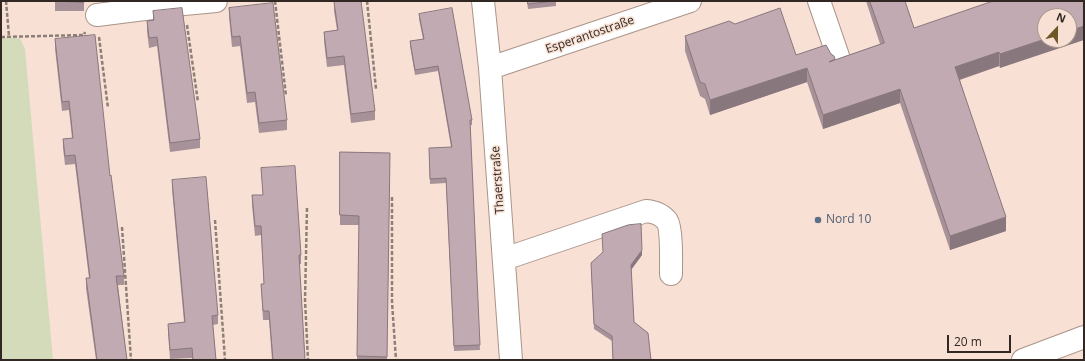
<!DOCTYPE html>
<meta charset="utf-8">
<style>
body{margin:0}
#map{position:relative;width:1085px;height:361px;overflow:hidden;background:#f8e1d4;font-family:"Open Sans",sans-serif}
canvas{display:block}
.frame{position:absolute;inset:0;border:2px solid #312823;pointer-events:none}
.north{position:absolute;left:1037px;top:8px;width:40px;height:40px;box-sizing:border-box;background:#f8e1d4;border:1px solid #a8978d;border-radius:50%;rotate:22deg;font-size:11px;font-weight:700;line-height:16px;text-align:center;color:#312823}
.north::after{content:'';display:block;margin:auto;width:14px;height:18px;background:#6d5726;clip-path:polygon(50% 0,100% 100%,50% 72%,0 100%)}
.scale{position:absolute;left:947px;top:335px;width:64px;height:18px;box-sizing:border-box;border:2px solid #312823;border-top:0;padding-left:5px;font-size:12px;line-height:14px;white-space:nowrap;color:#312823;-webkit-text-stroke:3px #f8e1d4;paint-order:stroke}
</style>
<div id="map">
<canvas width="1085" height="361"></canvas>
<div class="frame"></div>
<div class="north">N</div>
<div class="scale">20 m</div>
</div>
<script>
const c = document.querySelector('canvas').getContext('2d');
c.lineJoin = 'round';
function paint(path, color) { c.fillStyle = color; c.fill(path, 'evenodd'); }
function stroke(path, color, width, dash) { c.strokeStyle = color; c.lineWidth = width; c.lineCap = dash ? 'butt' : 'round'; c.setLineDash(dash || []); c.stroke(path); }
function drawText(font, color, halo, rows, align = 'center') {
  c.font = font + ' "Open Sans",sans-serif'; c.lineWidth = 3; c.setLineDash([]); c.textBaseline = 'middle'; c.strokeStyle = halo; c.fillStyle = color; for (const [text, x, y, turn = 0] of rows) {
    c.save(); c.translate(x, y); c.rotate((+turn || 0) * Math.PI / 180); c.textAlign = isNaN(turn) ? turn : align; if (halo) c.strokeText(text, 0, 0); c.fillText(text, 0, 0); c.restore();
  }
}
paint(new Path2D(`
 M1 38H20L25 49 53 360H1Z`), '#d3dbbb');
const minor = new Path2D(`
 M483 1 490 68 511 360
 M819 1 839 59
 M97 15 184 4 216 1
 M490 68 690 1
 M504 259 646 211C655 212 661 214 667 221 672 229 671 263 671 274
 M1023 360 1084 337`);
stroke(minor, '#a99488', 24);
stroke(new Path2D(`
 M6 1 9 36
 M275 1 286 96
 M367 1 376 89
 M187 25 198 102
 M1 37 84 35 85 32
 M99 37 108 108
 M392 197V302L396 360
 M307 208 305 300 308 360
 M215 220 225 360
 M122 227 131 360`), '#8e7f76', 2.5, [4, 2]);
stroke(minor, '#fff', 22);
paint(new Path2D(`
 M55 1H84V11H55Z
 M527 1H556V6L528 9Z
 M866 1H905L914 28 1084 1 1000 68 999 66 960 80 1006 231 950 250 900 103 823 129 807 82 710 115 705 99 700 96 685 51V36L796 55 831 54 835 60 880 44Z
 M334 2 375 111V120L351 123 344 65 327 67 324 41V32L337 30 334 11Z
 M229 8 287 120V130L259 133 255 102 247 103 240 46 232 47 229 17Z
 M153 11 200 139V148L170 152 157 46 149 48 147 31V21L153 20Z
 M419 14 472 120V125H470L480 350 454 351 446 183 430 184 429 153 451 147 438 71 415 75 410 46V41L423 39 419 19Z
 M55 39 110 176 124 276V285H118L127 360H96L86 288V278H89L75 164 65 165 63 148V139L72 138 69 110 62 111 55 49Z
 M340 152 390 153 387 360H357L359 225H340Z
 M261 168 301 255V264H299L305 360H272L269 320H263L261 284H264L261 235 255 236 252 205V195H263Z
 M172 180 218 315V324L213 325 216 360H192V358L170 359 168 333V324L184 322 172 189Z
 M642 255 631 270 634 322 648 333 651 360H613L612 341 594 329 591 268Z`), '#a7929a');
paint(new Path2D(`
 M1084 26V40L1000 68V54L1045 39V40H1069V31Z
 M999 52V66L955 81V67Z
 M807 68V82L710 115V100Z
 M900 89V103L823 129V115Z
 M1006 217V231L950 250V236Z
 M642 250V255L631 270V265Z`), '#88777d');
const building = new Path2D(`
 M55 1H84V2Z
 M343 1H361L375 111 351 114 344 56 327 58 324 32 338 30 334 2Z
 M528 1H554L528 4Z
 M870 1H905L914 28 993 1H1084V26L1069 31V16H1045V39L1000 54 999 52 955 67 1006 217 950 236 900 89 823 115 807 68 710 100 705 84 700 82 685 36 729 21 735 24 780 8 796 55 826 45 831 54 834 56 835 59 829 62 884 43Z
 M273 3 287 120 259 123 255 92 247 93 240 36 232 37 229 8Z
 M182 8 200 139 170 143 157 37 149 38 147 21 154 20 153 11Z
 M452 8 472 120H470L480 345 454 346 446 178 430 179 429 148 452 147 438 66 415 70 410 41 424 39 419 14Z
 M95 35 110 176 111 175 124 276H116L127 360H97L86 278H90L75 155 65 156 63 139 73 138 69 101 62 102 55 39Z
 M340 152 390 153 387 357 357 356 359 216 340 215Z
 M295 166 301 255H299L305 360H273L269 311H263L261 284H264L261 226H255L252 195H263L261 168Z
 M206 177 218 315 212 316 216 360H193L192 348 170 350 168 324 185 322 172 180Z
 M641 224 642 250 631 265 634 322 648 333 651 360H613L612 336 594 324 591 263 603 252 602 234 628 225Z`);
paint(building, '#c2aab3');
stroke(building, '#88777d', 1);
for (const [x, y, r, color] of [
 [818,220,4,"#5c6f8a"]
]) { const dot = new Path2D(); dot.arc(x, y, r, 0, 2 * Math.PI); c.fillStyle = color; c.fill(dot); stroke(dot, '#f8e1d4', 1.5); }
drawText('12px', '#312823', '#f8e1d4', [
 ["Esperantostraße",590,35,-19],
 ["Thaerstraße",498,180,-94]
]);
drawText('12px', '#4e5e75', '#f8e1d4', [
 ["Nord 10",826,220]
], 'left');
</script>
